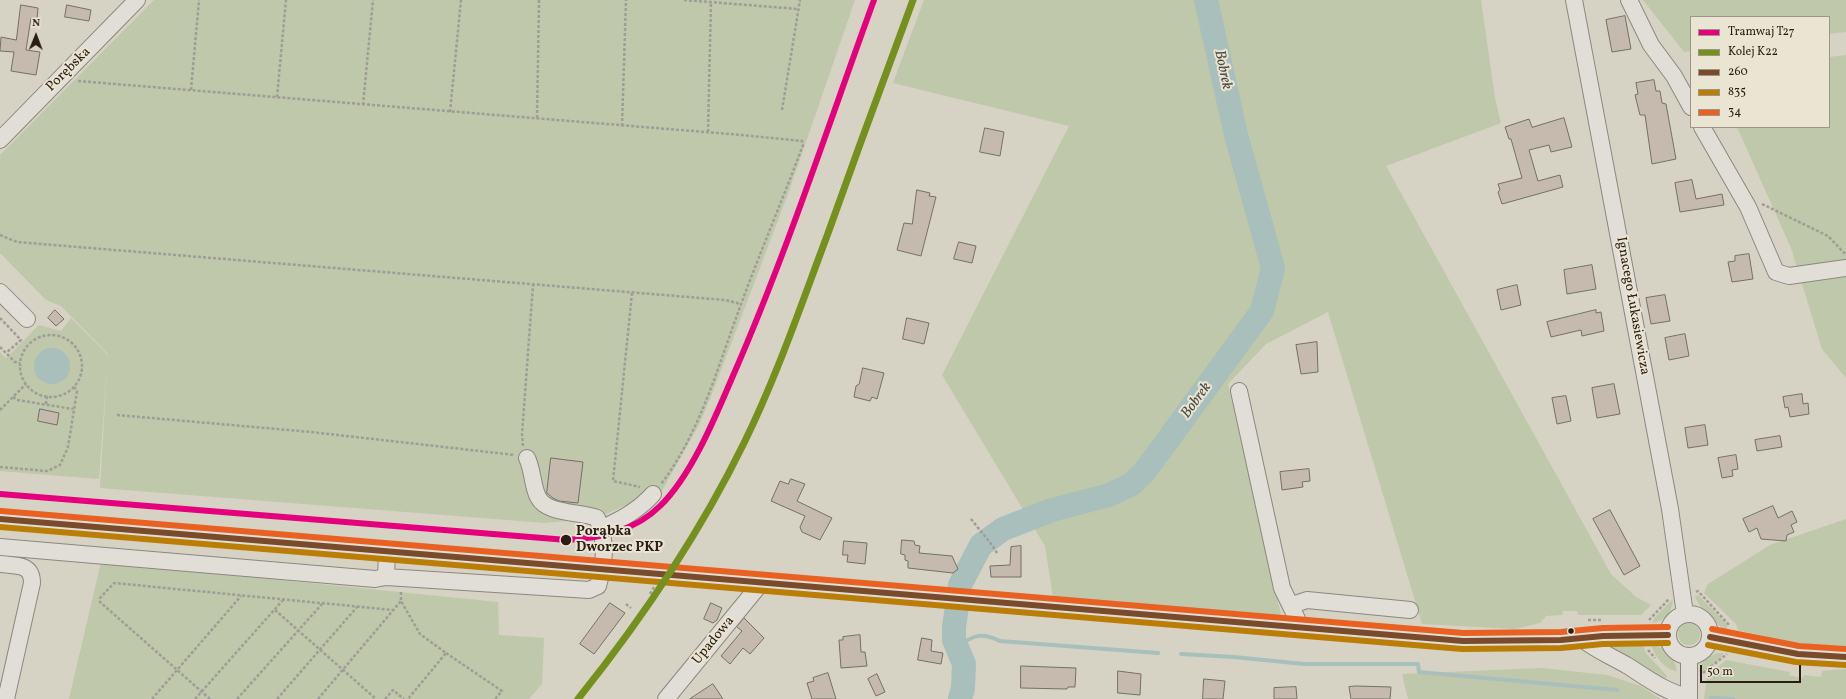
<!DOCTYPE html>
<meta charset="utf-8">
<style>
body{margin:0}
#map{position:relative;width:1846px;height:699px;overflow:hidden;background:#d6d2c4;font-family:Vollkorn,serif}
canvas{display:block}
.legend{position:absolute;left:1690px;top:16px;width:140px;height:112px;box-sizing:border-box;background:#eae4d3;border:1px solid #9e9487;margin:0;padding:5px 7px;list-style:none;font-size:12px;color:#2b1d14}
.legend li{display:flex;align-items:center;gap:8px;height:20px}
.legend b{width:20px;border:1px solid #9e9487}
.north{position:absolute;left:16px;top:16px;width:40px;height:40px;-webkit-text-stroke:3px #eae4d3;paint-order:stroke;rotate:1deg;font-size:11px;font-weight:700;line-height:16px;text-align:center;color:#2b1d14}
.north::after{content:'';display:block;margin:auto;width:14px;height:18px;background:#2b1d14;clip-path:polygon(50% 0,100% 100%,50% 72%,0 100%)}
.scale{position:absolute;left:1700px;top:665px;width:101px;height:18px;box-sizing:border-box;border:2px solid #2b1d14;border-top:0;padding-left:5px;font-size:12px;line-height:14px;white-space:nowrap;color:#2b1d14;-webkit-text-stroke:3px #eae4d3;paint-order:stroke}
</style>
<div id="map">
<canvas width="1846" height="699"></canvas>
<ul class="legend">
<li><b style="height:5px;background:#e5007d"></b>Tramwaj T27</li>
<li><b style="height:5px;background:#75901c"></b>Kolej K22</li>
<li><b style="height:5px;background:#7a4b2a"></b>260</li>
<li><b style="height:5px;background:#ba7d06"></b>835</li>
<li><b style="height:5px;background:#e86121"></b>34</li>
</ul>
<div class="north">N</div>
<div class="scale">50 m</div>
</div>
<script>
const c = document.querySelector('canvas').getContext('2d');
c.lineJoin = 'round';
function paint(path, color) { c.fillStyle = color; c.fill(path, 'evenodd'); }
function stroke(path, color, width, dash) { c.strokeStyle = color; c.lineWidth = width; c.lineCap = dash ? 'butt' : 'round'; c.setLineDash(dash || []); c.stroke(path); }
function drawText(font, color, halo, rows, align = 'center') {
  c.font = font + ' Vollkorn,serif'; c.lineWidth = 4; c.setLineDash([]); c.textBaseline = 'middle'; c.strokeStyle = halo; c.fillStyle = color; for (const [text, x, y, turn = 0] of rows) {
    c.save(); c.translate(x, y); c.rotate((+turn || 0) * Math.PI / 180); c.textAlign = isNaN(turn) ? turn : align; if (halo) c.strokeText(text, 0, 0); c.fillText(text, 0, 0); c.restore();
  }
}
paint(new Path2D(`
 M154 0H855L788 194 715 386 700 423 659 496 648 495 597 518 545 523 100 488 108 354 61 306 46 300 0 253V155Z
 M924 0H1481L1495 98 1501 123 1386 166 1611 574 1636 597 1651 605 1641 615H1578L1577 611H1563L1562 615 1546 616 1540 623 1515 629 1422 624 1328 312 1266 344 1228 384 1281 615 1053 597 1045 546 942 375 1069 126 893 83Z
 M1643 0H1846V32L1829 34V17H1691V51L1684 52Z
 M1846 55V378L1822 349 1791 248 1737 127H1829V57Z
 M71 318 108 355 99 479 0 471V352L6 358 39 325 61 331Z
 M1846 519V646L1795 643 1738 630 1736 624 1704 593 1708 584 1770 545Z
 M101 562 498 602 499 635 544 638 542 684 529 699H69Z
 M1698 595 1727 624V630C1717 627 1697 606 1695 596Z
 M1673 599C1672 613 1665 621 1652 623L1655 617Z
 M1678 634a11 11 0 1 1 22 0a11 11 0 1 1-22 0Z
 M1602 644 1643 646 1646 653 1667 676 1664 682Z
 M1652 645C1666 648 1675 658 1677 671 1667 671 1653 656 1652 645Z
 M1717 653H1723V656L1705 671 1699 672 1704 659Z
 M1726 660 1790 672 1789 675 1802 678 1804 675 1821 677 1822 671 1846 669V699H1704L1707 676Z
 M1542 668 1607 675 1641 686 1660 699H1408L1402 674Z`), '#bfc8aa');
paint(new Path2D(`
 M34 366a18 18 0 1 1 36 0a18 18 0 1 1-36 0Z`), '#a8bfbc');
stroke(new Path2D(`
 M957 647C974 635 980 632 1000 641L1158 653
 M1181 654 1234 657 1304 664H1418L1419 672 1617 690
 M1711 698 1733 699`), '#a8bfbc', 4);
stroke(new Path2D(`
 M960 699 963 688 964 664 954 640V627L960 585 981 545 1003 529 1052 510 1109 495 1132 484 1145 471 1262 311 1273 268 1236 135 1206 0`), '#a8bfbc', 24);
const building = new Path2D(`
 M21 5 38 8 37 19 31 18 26 50 40 52 36 75 11 71 14 52 0 51 1 37 16 40Z
 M67 5 91 10 89 21 65 17Z
 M1625 16 1631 49 1612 52 1606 20Z
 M1654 80 1656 91H1660L1662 103 1666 104 1676 159 1652 164 1645 115H1640L1635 95 1638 94 1636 83Z
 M1564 118 1572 147 1551 152 1549 145 1529 150 1538 181 1560 175 1563 187 1502 204 1498 192 1500 190 1498 184 1522 178 1511 139H1509L1505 127 1529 119 1532 127Z
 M985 128 1004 132 1000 156 980 152Z
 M1692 180 1696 199 1722 194 1724 205 1680 212 1675 183Z
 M917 190 930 193 929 196 936 197 921 256 897 250 904 223 912 224Z
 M959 242 976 246 972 263 954 259Z
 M1749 254 1753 279 1732 282 1728 262 1735 261V256Z
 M1592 265 1596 289 1567 294 1564 270Z
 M1517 285 1521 305 1501 310 1497 290Z
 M1665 295 1670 321 1651 324 1646 298Z
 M55 310 64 319 56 326 48 318Z
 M1596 310V313L1601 312 1604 331 1582 336 1581 330 1551 337 1547 322Z
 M907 318 929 323 924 344 903 339Z
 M1685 334 1689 356 1669 360 1665 338Z
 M1317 342 1318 372 1301 374 1296 345Z
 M863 368 884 373 877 399 872 397 870 401 854 397 856 386 859 384Z
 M1614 384 1620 414 1597 418 1592 388Z
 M1802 394 1803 404 1808 403 1809 414 1790 417 1788 407 1785 408 1783 397Z
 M1566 396 1571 421 1557 424 1552 398Z
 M40 409 59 413 57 425 38 421Z
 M1705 425 1708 445 1688 448 1685 428Z
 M1780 436 1782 447 1757 451 1755 440Z
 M1736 455 1738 469 1732 470 1733 476 1722 478 1718 458Z
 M551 458 583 462 578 503 559 501 553 498 547 493Z
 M1309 469 1310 481 1302 482 1303 487 1282 490 1280 472Z
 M791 479 805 484 797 501 832 518 820 540 802 532 800 527 805 516 771 501 780 481 788 484Z
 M1773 506 1778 518 1792 511 1797 522 1791 525 1794 532 1787 535 1786 541 1761 539 1757 528 1749 532 1743 519Z
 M1610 510 1640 566 1624 575 1593 519Z
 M902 540 914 541 915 545 920 546 919 553 952 556 958 569 953 573 908 568V561L905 560V555L901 554Z
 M844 541 867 543 865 564 847 562 848 555H843Z
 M1021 546V577H991L990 566 1010 565 1011 547Z
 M610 603 625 613 594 654 580 644Z
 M711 603 722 608 717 620 713 623 704 619Z
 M744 618 764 638 750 654 743 648 730 664 721 656 742 631 737 627Z
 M860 635 861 652H865L867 666 841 668 839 640H843V637Z
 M922 638 932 640 931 651 943 653 941 664 918 660Z
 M1021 666 1076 668 1075 687H1068L1067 689 1021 688Z
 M1118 671 1141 674 1140 695 1118 693Z
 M828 673 836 699H812L807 683 814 681 813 678Z
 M877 674 885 692 876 696 868 679Z
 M1204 679 1225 681 1223 699H1203Z
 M713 684 723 699H690Z
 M1356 686 1391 687 1390 699H1351L1349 687Z
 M1296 687 1297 699H1274V688Z`);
paint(building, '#c5baad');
stroke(building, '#747067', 1);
const minor = new Path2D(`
 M1574 0 1670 509 1685 614
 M1629 0 1651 45 1674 76 1691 107
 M1702 127 1748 207 1776 272 1789 276 1846 268
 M0 140 137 0
 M0 292 27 319
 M1239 391 1282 588 1297 619V627
 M0 519 603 568 975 601 1463 641 1561 640 1603 636 1668 635
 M602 528C621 520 639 510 653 494
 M0 547 375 579 386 577 387 550
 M0 564C16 566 32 563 32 583L6 699
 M386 577 589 590 598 586C605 562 607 542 597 518 580 511 547 515 538 497 532 485 533 470 527 458
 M1292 605 1307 600 1410 610
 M1668 635a21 21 0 1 1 42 0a21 21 0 1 1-42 0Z
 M1710 637 1798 654 1846 657
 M1581 638C1597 651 1611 656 1628 666 1647 678 1667 693 1689 697
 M1689 656V699
 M666 699 762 582`);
stroke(minor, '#8c887f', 18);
stroke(new Path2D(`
 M684 0 798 9
 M78 81 742 135 802 141 803 145C783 199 760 252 740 307 718 366 700 433 661 484
 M191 90 199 0
 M277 97 286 0
 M363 105 373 0
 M782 110 800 0
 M450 112 461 0
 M537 118 539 0
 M622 126 626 0
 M708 132 711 2
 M1762 204 1828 236 1846 255
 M0 235 17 242 725 300 741 304
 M632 293 613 481 640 487
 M0 318 21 340 6 353
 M20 366a31 31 0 1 1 62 0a31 31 0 1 1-62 0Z
 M0 347 15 362 20 363
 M13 397 17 400 73 409
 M46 404 47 396
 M0 410 26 384
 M117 415 311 432 515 455
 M523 446 522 434 533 285
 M0 467 47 471 60 465 68 447 77 391 74 387
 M971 519 992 545 997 553
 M580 535 588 534
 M580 544 590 545
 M401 592V601L420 634 446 653 408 699
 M1696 592 1698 591 1730 626
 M650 594 654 587
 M626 604 631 608
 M275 610 376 699
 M1588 620H1603
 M1649 620 1669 599
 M1648 650 1655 658
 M446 653 502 691 495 699
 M1703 673 1727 654
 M152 699 241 596
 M195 699 283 600
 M210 699 100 602V598L114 583 393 610
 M237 699 322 604
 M277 699 357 607
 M318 699 401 601
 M385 699 393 690 404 699`), '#a09c96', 2.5, [3, 2]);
stroke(minor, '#e1ded7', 16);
stroke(new Path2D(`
 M0 519 1463 641 1561 640 1603 636 1668 635
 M1710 637 1798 654 1846 657`), '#7a4b2a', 6);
stroke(new Path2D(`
 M0 527 1462 649 1561 648 1603 644 1668 643
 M1708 645 1796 662 1846 665`), '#ba7d06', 6);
stroke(new Path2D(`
 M1 511 1463 633 1561 632 1603 628 1668 627
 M1712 629 1799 646 1846 649`), '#e86121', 6);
stroke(new Path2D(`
 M578 699C642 619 699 535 744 443 777 376 801 305 827 236 855 157 884 79 913 0`), '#75901c', 7);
stroke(new Path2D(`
 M0 494 567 540C601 538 635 531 660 506 691 476 715 418 732 378 786 255 828 126 874 0`), '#e5007d', 6);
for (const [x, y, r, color] of [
 [566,540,6,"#2b1d14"],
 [1571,631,3.5,"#2b1d14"]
]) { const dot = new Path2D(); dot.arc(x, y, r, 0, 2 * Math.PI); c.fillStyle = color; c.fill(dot); stroke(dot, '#eae4d3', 1.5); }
drawText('14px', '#2b1d14', '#eae4d3', [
 ["Porębska",69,70,-45],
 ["Ignacego Łukasiewicza",1632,306,80],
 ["Upadowa",714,641,-51]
]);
drawText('bold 14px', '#2b1d14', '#eae4d3', [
 ["Porąbka",576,532],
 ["Dworzec PKP",576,548]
], 'left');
drawText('italic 15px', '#4b4b45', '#eae4d3', [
 ["Bobrek",1222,70,78],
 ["Bobrek",1197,401,-54]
]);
</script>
